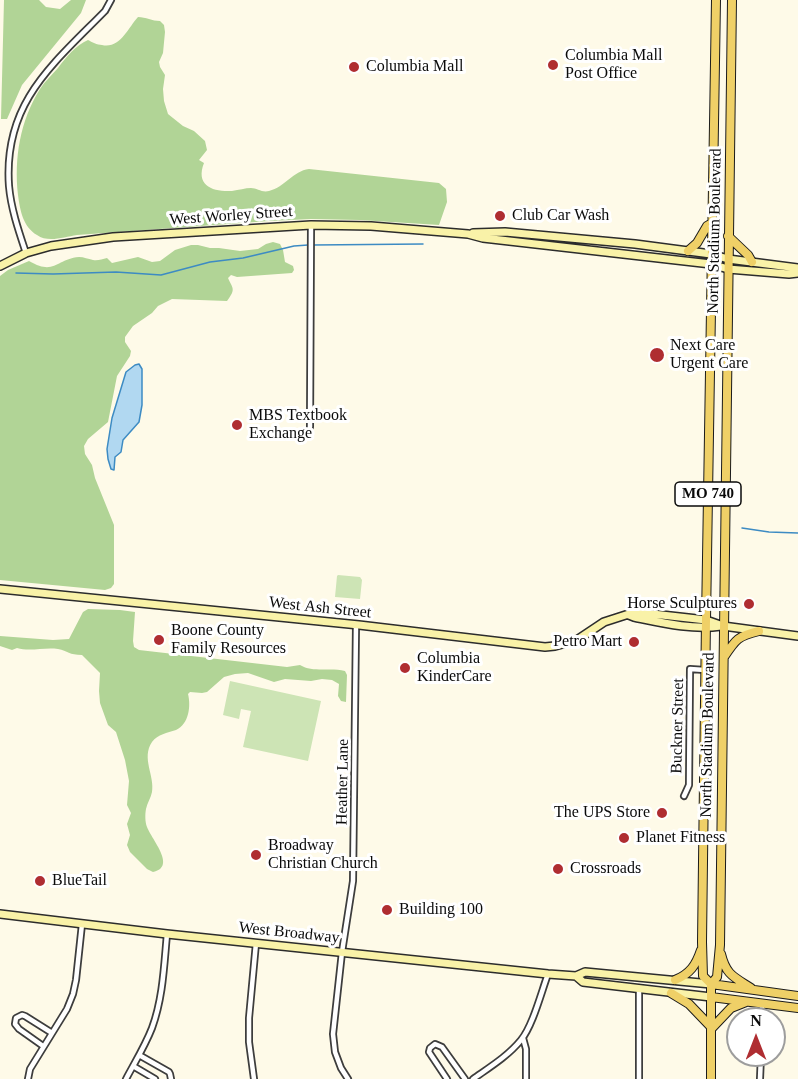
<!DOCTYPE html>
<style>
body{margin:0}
#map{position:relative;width:798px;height:1079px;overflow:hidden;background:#fefae8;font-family:Georgia,serif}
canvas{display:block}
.north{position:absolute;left:726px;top:1007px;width:60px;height:60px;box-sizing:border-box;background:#fff;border:2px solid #9d9d9d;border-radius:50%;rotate:0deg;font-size:16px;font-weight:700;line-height:24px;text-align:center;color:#0a0a0a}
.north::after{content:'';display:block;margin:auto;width:21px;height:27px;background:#af2d31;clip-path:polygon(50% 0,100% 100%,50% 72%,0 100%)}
</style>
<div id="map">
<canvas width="798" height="1079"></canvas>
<div class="north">N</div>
</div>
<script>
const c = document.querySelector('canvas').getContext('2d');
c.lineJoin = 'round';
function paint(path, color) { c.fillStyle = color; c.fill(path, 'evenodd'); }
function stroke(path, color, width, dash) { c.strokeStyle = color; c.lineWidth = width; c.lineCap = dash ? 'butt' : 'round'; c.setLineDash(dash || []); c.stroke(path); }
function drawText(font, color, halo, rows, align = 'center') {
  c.font = font + ' Georgia,serif'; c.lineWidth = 6; c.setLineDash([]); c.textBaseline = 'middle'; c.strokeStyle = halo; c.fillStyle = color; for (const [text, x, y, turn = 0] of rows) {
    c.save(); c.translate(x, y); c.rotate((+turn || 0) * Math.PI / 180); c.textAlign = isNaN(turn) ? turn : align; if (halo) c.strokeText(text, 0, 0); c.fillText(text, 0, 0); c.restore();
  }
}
paint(new Path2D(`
 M338 575 360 577 362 580 360 599 335 597 337 576Z
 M230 681 321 701 308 761 243 747 251 711 241 709 239 719 223 715Z`), '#cde4b5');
paint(new Path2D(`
 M4 0H39L46 7 60 9 71 0H86L81 13 22 85 7 119H1Z
 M138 17C146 17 152 21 160 21L164 25 165 32 163 53 159 62 160 67 165 75 163 89 164 101 168 114 183 126 194 131 205 141 207 150 199 160 204 163C195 186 213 192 232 191 239 190 245 188 251 188 257 188 262 193 269 191 285 187 293 171 309 169L439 183 446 189 447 202 439 225 360 220 311 219 269 221 77 235C64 237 48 243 37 235 23 227 20 210 18 195 14 158 20 121 40 89 45 81 52 75 58 68 66 57 76 45 88 40 92 42 97 45 102 45 120 49 128 28 138 17Z
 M273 242 280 244 283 250 285 262 293 266 294 270 292 273 237 277 231 275 228 278C233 289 236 289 227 301L172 299 158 306 152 313 133 326 125 337V342L131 351 130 356 117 376 108 422 88 439 84 446 85 454 92 465 95 478 114 525V584L111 588 105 590 0 580V276L8 270 29 261C55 276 56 259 79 257 84 257 88 259 93 260 98 261 102 259 107 258L112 263 138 257 152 262 160 261 175 250 191 245H198L210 248H219L240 251 258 249 266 244Z
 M88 609 120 610 135 612 133 641 134 647 139 650 287 667 300 665C313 673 331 667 345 671L347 675 346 702 341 701 338 696 339 684 332 680 322 679 311 681 285 679 274 682 248 673 235 674 224 677 207 692 202 693 190 692 188 694C191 706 189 724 176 730 167 733 158 734 152 742 141 758 155 776 152 792 151 798 147 803 146 809 145 814 145 822 147 827 152 840 177 867 153 872L147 869 130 852 127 845 130 835 127 824 131 813 127 805 129 781 125 760 116 732 108 725 100 703 99 691 100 673 82 655C69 655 68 651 58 649 44 647 30 652 17 648L12 650 0 646V636L53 640 69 639 83 612Z`), '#b1d496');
const water = new Path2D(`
 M139 364 142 369V405L139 422 123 440 121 452 115 457 114 470 111 469 108 459 107 449 112 418 126 372 135 365Z`);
paint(water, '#b1d8f1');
stroke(water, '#3d8bc3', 1.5);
stroke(new Path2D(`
 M313 245 423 244
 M16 273 53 274 116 272 161 275 210 262 243 258 294 246 308 245
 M742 528 769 532 798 533`), '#3d8bc3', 1.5);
const street = new Path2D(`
 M26 253C19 232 11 209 9 186 3 103 52 65 105 11L111 0
 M310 427 311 225
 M684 796 689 785 690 669 705 670
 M762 1019V1004
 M523 1038 526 1049V1079
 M43 1046 19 1029 15 1024 16 1018 22 1015 25 1016 52 1033
 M139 1055 169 1072 170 1074 171 1079
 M133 1066 155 1079
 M28 1079 30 1069 67 1009 73 994 76 980 82 924
 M126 1079C135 1062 145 1046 152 1028 163 998 164 966 167 934
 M254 1079 249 1042V1018L256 943
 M348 1079 341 1068 335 1052 333 1034 342 952 353 881 356 625
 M447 1079 429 1052 430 1048 435 1044 442 1047 465 1079
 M473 1079C490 1067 508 1056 521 1040 533 1025 541 993 548 974
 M639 1079V989
 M760 1079 761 1055`);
const secondary = new Path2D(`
 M473 233 505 232 635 244 711 254 728 259 798 268
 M0 266 26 253 51 246 113 237 311 225 371 226 468 234 483 238 711 264 728 269 789 274 798 273
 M0 589 359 625 545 647 555 646 577 640 604 622 635 612 706 620 723 626 798 636
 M629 615 634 617C663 623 692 630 721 626
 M0 914 167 934 548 974 576 976 585 972 711 984
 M576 976 583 982 711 997`);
const primary = new Path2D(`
 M728 236 748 255 752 262
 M688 251 697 243 707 226 712 223
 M724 657C736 639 738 636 759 631
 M721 954C726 975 734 977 751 988
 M675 980C690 974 696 965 701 950
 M711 984 703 976 702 942 706 620 716 0
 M711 984 717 977 720 945 732 0
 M711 984V1079
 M711 984 798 996
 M671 993 689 1004 712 1028
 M711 997 798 1008
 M712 1028 731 1008 746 1002`);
stroke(street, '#3d3d3d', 8);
stroke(secondary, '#2c2c2c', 10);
stroke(primary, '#1b1b1b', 10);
stroke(street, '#fff', 4.5);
stroke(secondary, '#f9f2a8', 7);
stroke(primary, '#efd067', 8);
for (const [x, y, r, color] of [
 [553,65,6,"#af2d31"],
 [354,67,6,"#af2d31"],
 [500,216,6,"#af2d31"],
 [657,355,8,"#af2d31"],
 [237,425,6,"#af2d31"],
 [749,604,6,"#af2d31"],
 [159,640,6,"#af2d31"],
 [634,642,6,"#af2d31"],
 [405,668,6,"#af2d31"],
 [662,813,6,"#af2d31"],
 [624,838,6,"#af2d31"],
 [256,855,6,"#af2d31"],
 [558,869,6,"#af2d31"],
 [40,881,6,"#af2d31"],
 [387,910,6,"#af2d31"]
]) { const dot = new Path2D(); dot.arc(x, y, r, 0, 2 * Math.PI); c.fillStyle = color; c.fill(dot); stroke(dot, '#fff', 2); }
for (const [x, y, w] of [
 [708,494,66]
]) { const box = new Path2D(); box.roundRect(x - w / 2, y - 12, w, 24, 4.5); c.fillStyle = '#fff'; c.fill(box); stroke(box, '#0a0a0a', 1.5); }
drawText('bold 15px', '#0a0a0a', null, [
 ["MO 740",708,494]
]);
drawText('16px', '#0a0a0a', '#fff', [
 ["Columbia Mall",565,56],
 ["Post Office",565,74],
 ["Columbia Mall",366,67],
 ["Club Car Wash",512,216],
 ["Next Care",670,346],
 ["Urgent Care",670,364],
 ["MBS Textbook",249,416],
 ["Exchange",249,434],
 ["Horse Sculptures",737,604,"right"],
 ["Boone County",171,631],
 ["Family Resources",171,649],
 ["Petro Mart",622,642,"right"],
 ["Columbia",417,659],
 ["KinderCare",417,677],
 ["The UPS Store",650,813,"right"],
 ["Planet Fitness",636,838],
 ["Broadway",268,846],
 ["Christian Church",268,864],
 ["Crossroads",570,869],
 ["BlueTail",52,881],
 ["Building 100",399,910]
], 'left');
drawText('16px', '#0a0a0a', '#fff', [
 ["West Worley Street",231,216,-4],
 ["North Stadium Boulevard",715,231,-89],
 ["West Ash Street",320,608,6],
 ["Buckner Street",678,726,-89],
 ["North Stadium Boulevard",708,735,-89],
 ["Heather Lane",343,782,-89],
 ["West Broadway",289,933,6]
]);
</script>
